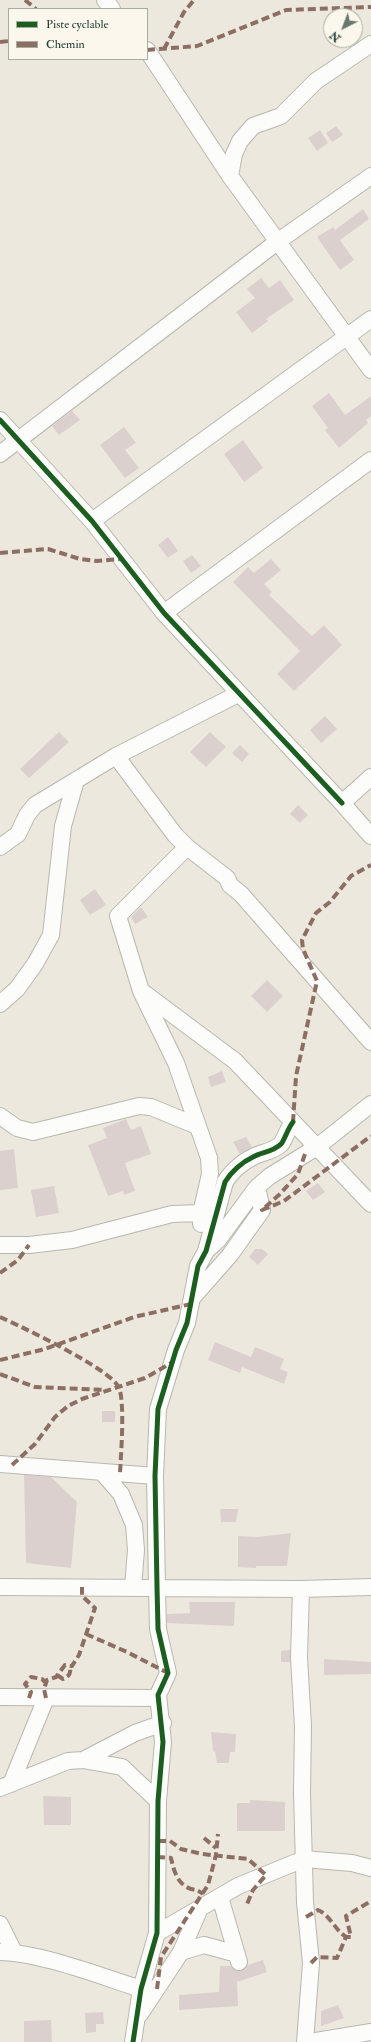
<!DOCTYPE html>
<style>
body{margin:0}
#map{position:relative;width:371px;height:2042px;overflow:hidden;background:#ede8dd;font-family:"IM FELL Double Pica",serif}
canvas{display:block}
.legend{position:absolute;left:8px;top:8px;width:140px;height:52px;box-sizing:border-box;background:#fbf7ec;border:1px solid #a3ada2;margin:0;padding:5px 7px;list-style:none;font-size:12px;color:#1f3d34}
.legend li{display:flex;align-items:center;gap:8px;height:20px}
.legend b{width:20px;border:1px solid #a3ada2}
.north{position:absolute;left:323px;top:8px;width:40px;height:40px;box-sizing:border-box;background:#fbf7ec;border:1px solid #a3ada2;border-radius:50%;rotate:222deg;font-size:11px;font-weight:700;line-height:16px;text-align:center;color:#1f3d34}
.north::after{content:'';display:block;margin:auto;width:14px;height:18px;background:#67796f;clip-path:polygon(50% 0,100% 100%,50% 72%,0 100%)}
</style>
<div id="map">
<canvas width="371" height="2042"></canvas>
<ul class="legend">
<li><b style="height:5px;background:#1b5e20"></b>Piste cyclable</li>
<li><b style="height:5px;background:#8d6e63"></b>Chemin</li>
</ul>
<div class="north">N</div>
</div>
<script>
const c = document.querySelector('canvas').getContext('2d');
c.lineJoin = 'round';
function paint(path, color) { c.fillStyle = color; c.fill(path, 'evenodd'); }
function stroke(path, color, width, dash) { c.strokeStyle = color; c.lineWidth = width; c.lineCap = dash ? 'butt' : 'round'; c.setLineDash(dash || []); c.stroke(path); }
paint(new Path2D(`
 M336 126 343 135 332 142 326 133Z
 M320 130 328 143 317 151 308 138Z
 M363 209 369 219 340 240 354 260 340 270 317 237 333 227 335 230Z
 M261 278 269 288 280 280 294 300 266 319 268 321 252 333 236 312 255 298 247 289Z
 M329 393 345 415 371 396V416L366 420 368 423 339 448 325 430 328 428 312 406Z
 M72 411 80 420 59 435 52 426Z
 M124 427 136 443 125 450 139 468 125 478 100 445Z
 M243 440 263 468 244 482 224 454Z
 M168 537 178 551 168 558 158 545Z
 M192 555 201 566 191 573 183 561Z
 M271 559 281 570 264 584 272 592 269 595 312 636 324 625 342 645 294 691 277 674 300 651 233 582 248 567 254 573Z
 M325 716 337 729 321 743 310 730Z
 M59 732 69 742 29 778 20 769Z
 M210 732 226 747 206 767 190 752Z
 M240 745 249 754 242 762 232 753Z
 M298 805 308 815 300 823 290 814Z
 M95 889 106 905 90 915 80 900Z
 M141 907 148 917 135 924 131 917Z
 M267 980 283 996 267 1012 251 996Z
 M222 1071 226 1082 211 1087 208 1077Z
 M126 1119 131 1130 141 1126 151 1154 125 1163 135 1191 124 1195 123 1191 108 1196 88 1145 107 1138 103 1128Z
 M246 1137 252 1147 240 1154 233 1142Z
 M14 1149 18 1188 0 1190V1151Z
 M318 1183 325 1192 313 1200 306 1191Z
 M54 1186 59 1213 36 1217 31 1190Z
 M255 1249H262L268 1254 258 1265 249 1257Z
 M215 1342 251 1357 255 1347 284 1359 280 1369 288 1372 284 1384 242 1367 240 1373 208 1360Z
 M102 1411H115V1422H102Z
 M24 1475 51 1477 77 1502 71 1568 26 1563Z
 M220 1509H238L236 1522H221Z
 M291 1533 287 1566H256V1568L238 1567V1536L258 1537Z
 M189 1602H235L234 1626 167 1623V1614L190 1613Z
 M290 1650V1662H281V1651Z
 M324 1659 371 1662V1674L324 1675Z
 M211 1732 236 1734 235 1752H230L229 1763H217L215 1752 213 1751Z
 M43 1796 71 1797V1825H44Z
 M250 1800 285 1802V1831H237V1803H250Z
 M263 1960 267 1972 237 1982 238 2006 179 2010V1995L219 1992 220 1966H231L236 1971H241L248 1965Z
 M338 2005 344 2018 321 2026V2011Z
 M103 2012 104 2024H96V2032L86 2033 85 2013Z
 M51 2020 52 2042H24V2021Z`), '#dcd0cf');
const minor = new Path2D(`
 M105 0 112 9
 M147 50 230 176 371 370
 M230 176 234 154 240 141 253 126 281 116 316 81 371 44
 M0 420 92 521 164 613 342 803
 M0 454 277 242 371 176
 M92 521 371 319
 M164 613 371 460
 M116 756 175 835 187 847 227 878 230 885 241 894 371 1042
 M371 777 342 803 371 836
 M0 847 18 834 27 815 35 805 116 756 238 694
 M187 847 118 916 141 991 176 1063 209 1158 210 1174 201 1213
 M144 993 235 1061 371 1204
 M0 1004 17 989 35 964 51 935 63 826 76 780
 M0 1116 17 1128 33 1132 139 1106 151 1107 197 1126
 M0 1245H29L72 1240 172 1214 201 1213V1224
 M208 1249 218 1240 257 1187 270 1176 317 1147 371 1104
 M193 1297 230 1255 262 1210 257 1187
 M0 1464 155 1476
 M102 1472 121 1494 134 1525 136 1550 133 1587
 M0 1587 301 1589 371 1587
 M301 1589 299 1658 303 1726 302 1793 305 1902 311 1963 305 2042
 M0 1697 158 1698
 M83 1760 122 1767 158 1801
 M11 1784 46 1698
 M0 1788 68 1761 83 1760 135 1733 163 1723
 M220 1897 239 1962
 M0 1924 14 1952
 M157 1933 238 1886 304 1859 352 1863 371 1868
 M0 1952C42 1953 100 1976 141 1989
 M181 1952 200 1908
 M140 2014 181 1952 204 1945 237 1954
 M133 2042 141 1989 157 1933 158 1801 163 1742 158 1695 168 1673 158 1629 157 1587 155 1476 158 1409 176 1350 187 1323 198 1266 206 1251 225 1182C231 1172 242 1162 253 1157 262 1152 273 1152 281 1144 284 1141 288 1128 293 1122
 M310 2042 371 2032`);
stroke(minor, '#b8b7af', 18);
stroke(minor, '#fcfcfa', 16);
stroke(new Path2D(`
 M25 0 36 9
 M0 42 9 41
 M164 49 184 12 194 0
 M147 50 197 46 286 10 371 7
 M0 553 48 549 80 559 97 561 121 559
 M293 1122 296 1076 317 981 303 949 302 940 316 913 330 902 351 876 371 865
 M305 1154 298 1174 280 1194 262 1210 284 1201 371 1136
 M0 1273 18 1260 29 1245
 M0 1317C20 1326 113 1370 119 1388 125 1402 121 1455 120 1473
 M0 1360 45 1349 134 1317 191 1304
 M0 1374 35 1387 106 1390
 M12 1465 35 1444 55 1417 68 1406 82 1399 145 1378 173 1362
 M86 1634 127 1652 168 1673
 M57 1675 63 1679C70 1676 71 1673 70 1666
 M29 1698 31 1692 25 1684 31 1677 42 1679 46 1683
 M46 1698 44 1689 47 1680 56 1677 65 1665 72 1666 79 1655 95 1608 82 1596V1587
 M204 1838 216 1848
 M158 1841H170L181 1849 202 1854 248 1859 266 1875 253 1890 247 1904
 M157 1857 171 1858C174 1871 177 1884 191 1889 196 1890 198 1890 203 1894
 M306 1917 318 1910C331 1916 334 1929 346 1937
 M311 1963 317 1957 337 1958 346 1937H351L346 1916 371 1901
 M157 1989 161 1957 208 1885 216 1855 218 1834`), '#8d6e63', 4, [8, 4]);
stroke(new Path2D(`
 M0 420 92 521 164 613 342 803
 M133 2042 141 1989 157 1933 158 1801 163 1742 158 1695 168 1673 158 1629 157 1587 155 1476 158 1409 176 1350 187 1323 198 1266 206 1251 225 1182C231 1172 242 1162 253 1157 262 1152 273 1152 281 1144 284 1141 288 1128 293 1122`), '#1b5e20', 5);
</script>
